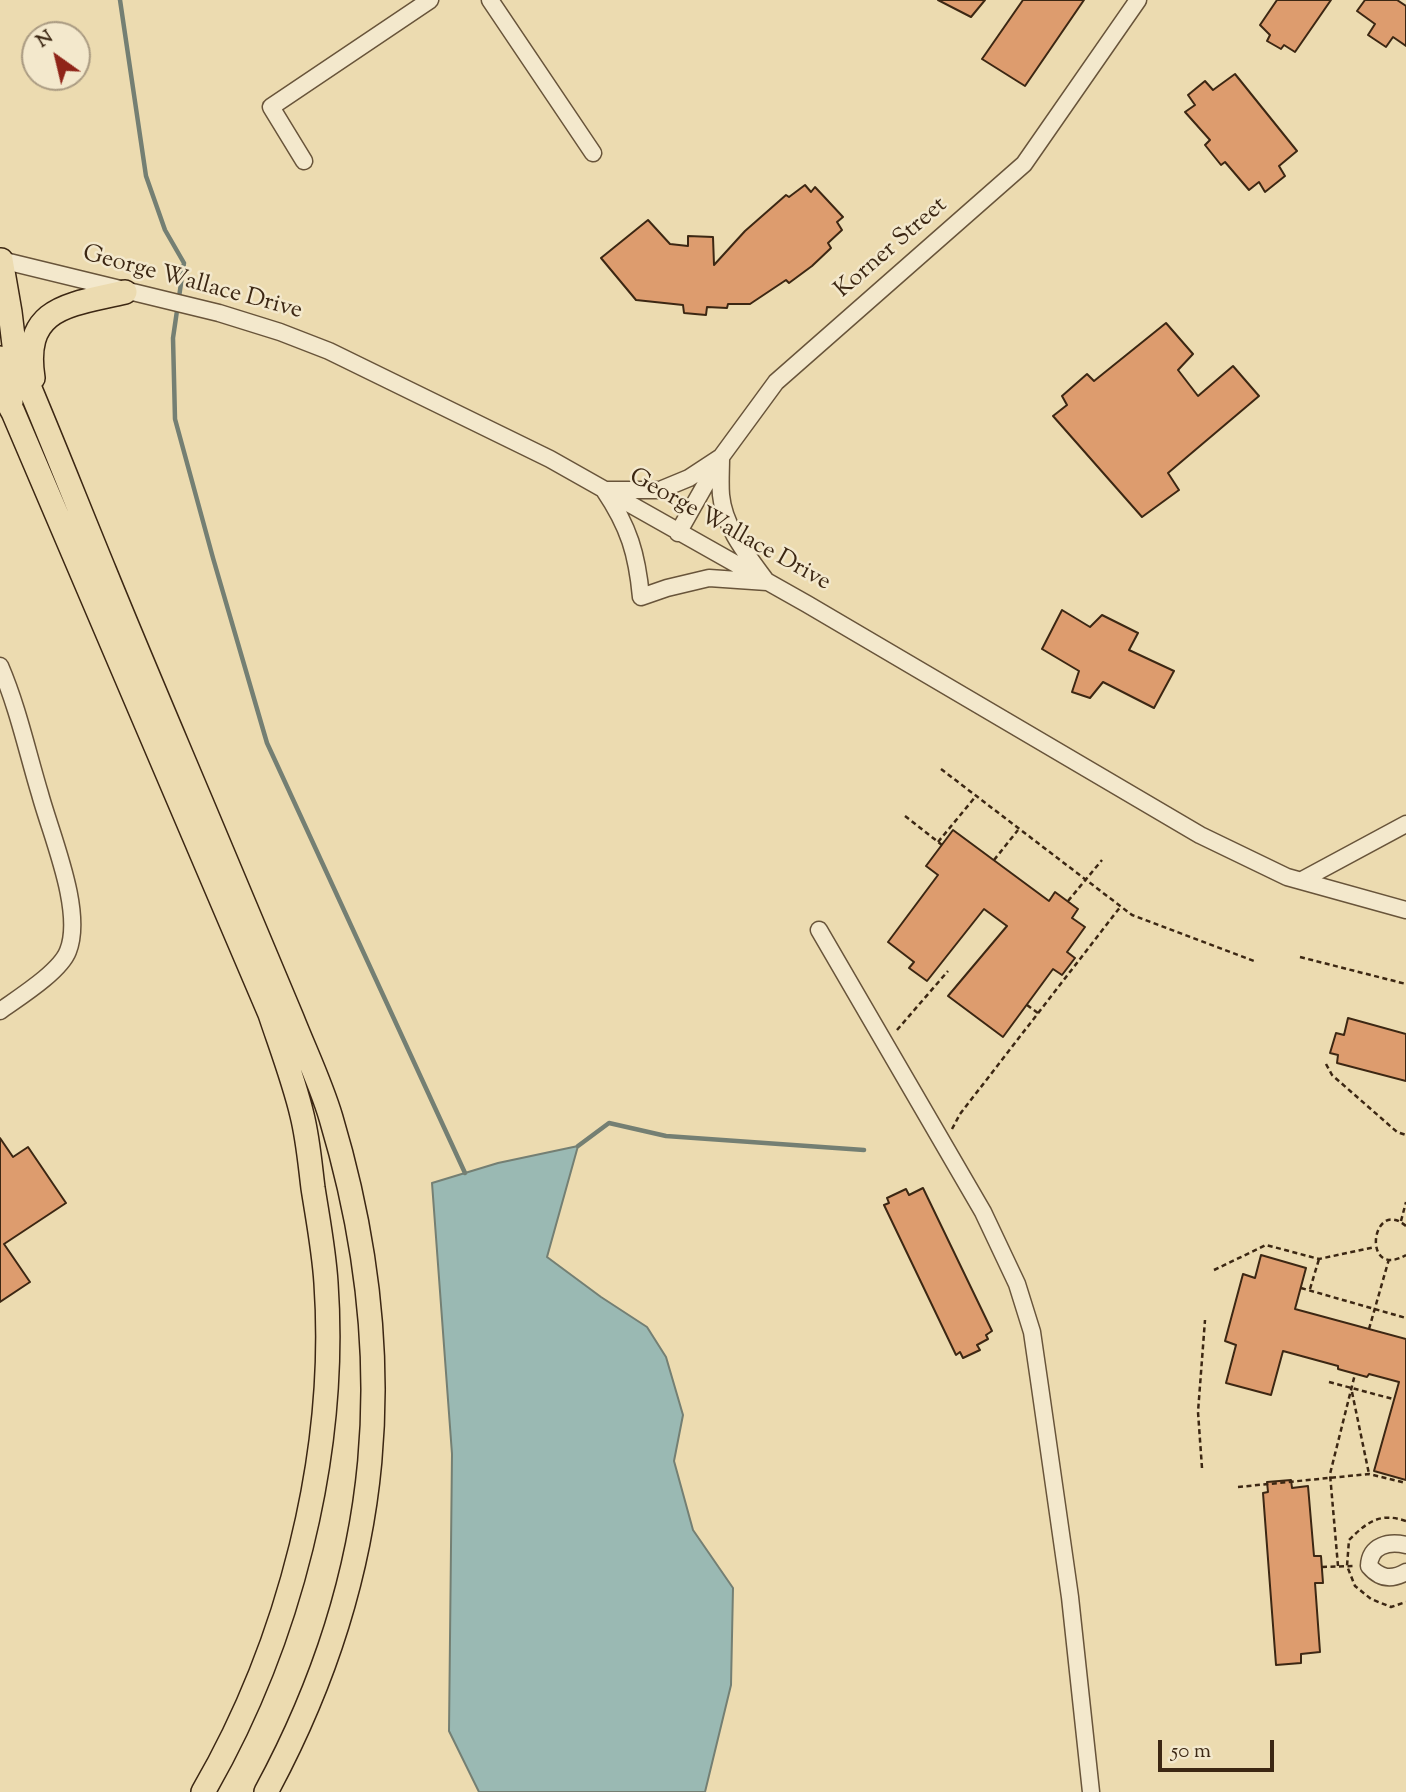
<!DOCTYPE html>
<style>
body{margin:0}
#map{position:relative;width:1406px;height:1792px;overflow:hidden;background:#ecdbb0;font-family:"Sorts Mill Goudy",serif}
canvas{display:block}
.north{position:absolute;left:21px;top:21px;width:70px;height:70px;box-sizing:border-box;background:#f3e8cc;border:2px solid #aa9b82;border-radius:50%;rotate:326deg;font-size:19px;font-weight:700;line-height:28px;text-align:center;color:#3c2713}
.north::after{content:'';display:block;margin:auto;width:24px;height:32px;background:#8f2418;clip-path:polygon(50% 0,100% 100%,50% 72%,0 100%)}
.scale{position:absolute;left:1158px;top:1740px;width:116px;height:32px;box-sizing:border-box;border:4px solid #3c2713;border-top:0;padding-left:9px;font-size:21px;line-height:24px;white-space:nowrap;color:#3c2713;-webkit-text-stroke:5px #f3e8cc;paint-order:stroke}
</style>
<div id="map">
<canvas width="1406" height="1792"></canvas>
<div class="north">N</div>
<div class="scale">50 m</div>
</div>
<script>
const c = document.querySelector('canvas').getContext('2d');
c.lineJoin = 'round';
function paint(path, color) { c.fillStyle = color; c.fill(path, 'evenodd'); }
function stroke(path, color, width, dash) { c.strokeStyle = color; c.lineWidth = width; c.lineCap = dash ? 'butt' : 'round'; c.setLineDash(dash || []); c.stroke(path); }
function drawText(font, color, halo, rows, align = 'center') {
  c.font = font + ' "Sorts Mill Goudy",serif'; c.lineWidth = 5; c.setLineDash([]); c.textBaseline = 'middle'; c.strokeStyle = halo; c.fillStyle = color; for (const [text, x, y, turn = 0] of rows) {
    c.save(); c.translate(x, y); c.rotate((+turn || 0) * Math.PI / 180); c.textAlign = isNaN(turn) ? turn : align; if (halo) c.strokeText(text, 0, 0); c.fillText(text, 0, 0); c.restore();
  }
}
const water = new Path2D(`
 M578 1146 547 1257 601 1297 647 1327 666 1357 683 1415 674 1461 693 1530 733 1588 731 1685 705 1792H479L449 1731 452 1454 432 1183 498 1163Z`);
paint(water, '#9ab9b3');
stroke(water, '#747f73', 2);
stroke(new Path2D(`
 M120 0 146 176 165 230 184 263 173 338 175 419 213 558 267 743 465 1173
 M578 1146 609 1123 666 1136 864 1150`), '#747f73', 4.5);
const building = new Path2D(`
 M938 0H985L971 17Z
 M1023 0H1084L1025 86 982 59Z
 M1277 0H1331L1295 52 1284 45 1281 49 1267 41 1270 35 1260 25Z
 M1365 0H1397L1406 6V46L1393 37 1386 47 1368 35 1375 24 1357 11Z
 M1235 74 1297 151 1279 166 1285 176 1265 192 1259 182 1249 190 1225 162 1221 165 1205 145 1210 140 1185 112 1195 105 1188 95 1205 81 1213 90Z
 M805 185 811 192 815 187 843 217 837 222 842 230 828 243 831 248 812 266 789 283 786 280 750 304H728L727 308 707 307 706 315 684 313 683 305 636 300 601 258 648 220 670 244 688 246V236L713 237 714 265 745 231 786 195 789 197Z
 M1166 323 1193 354 1178 370 1198 396 1233 366 1259 396 1168 473 1179 490 1142 517 1053 416 1067 405 1062 396 1087 374 1094 381Z
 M1062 610 1090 627 1102 615 1138 633 1129 650 1174 671 1154 708 1103 682 1090 698 1072 692 1079 671 1042 649Z
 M953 830 1049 901 1055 892 1078 909 1072 918 1085 927 1067 952 1075 958 1062 975 1053 969 1003 1037 948 996 1007 926 984 909 927 981 909 968 914 962 888 942 938 875 926 866Z
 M1348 1018 1406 1034V1081L1337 1063 1338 1055 1330 1053 1336 1033 1344 1035Z
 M0 1138 13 1157 28 1147 66 1203 4 1244 30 1282 0 1302Z
 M923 1188 992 1331 986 1335 988 1339 977 1345 980 1350 963 1358 960 1352 956 1355 884 1205 889 1203 887 1198 906 1189 909 1195Z
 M1261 1255 1306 1268 1295 1309 1406 1339V1480L1374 1471 1399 1382 1369 1374 1367 1377 1338 1369V1366L1283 1351 1271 1395 1226 1383 1236 1345 1225 1341 1243 1274 1255 1278Z
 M1291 1480 1292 1488 1308 1486 1314 1556H1321L1323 1583H1315L1320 1652 1301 1654V1663L1276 1665 1263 1493 1268 1492 1267 1482Z`);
paint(building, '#dd9c6e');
stroke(building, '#3c2713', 2);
const minor = new Path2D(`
 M490 0 593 153
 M304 161 271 107 430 0
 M1 260 219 313 280 332 329 351 550 459 807 604 1200 835 1287 877 1406 910
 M721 457C721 470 720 483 721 495 724 528 748 556 767 582L709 578 667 588 641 597C637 554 629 527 604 490H660L689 478Z
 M678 533 721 457 776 382 1024 164 1138 0
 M0 666C18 708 27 751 40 794 51 835 84 911 68 951 60 972 18 998 0 1011
 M1302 880 1406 824
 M819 930 983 1212 1017 1284 1032 1332 1040 1387 1070 1597 1091 1792
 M1406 1545C1389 1541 1370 1545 1369 1566 1380 1579 1392 1580 1406 1572`);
const highway = new Path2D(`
 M1 260 10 312 15 353C46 425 75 499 105 572 136 648 168 723 200 799 231 872 262 945 292 1018 305 1051 321 1084 331 1118 402 1356 385 1572 266 1792
 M0 358 11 402
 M33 378C22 306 70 305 125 292
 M0 389 13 412 270 1014C281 1047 294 1081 302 1115 308 1139 310 1164 313 1188 318 1220 324 1251 326 1283 338 1455 289 1644 203 1792`);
stroke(minor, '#68543a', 19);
stroke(highway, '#3c2713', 26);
stroke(new Path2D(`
 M941 769 1132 915 1254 961
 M905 816 942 845
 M938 842 976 796
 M994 860 1018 830
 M1068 901 1102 860
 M1300 957 1406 984
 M1027 1005 1038 1013
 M897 1030 948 971
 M1326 1064 1332 1075 1397 1132 1406 1135
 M952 1129 960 1114 1121 906
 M1401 1221 1406 1202
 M1406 1226C1371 1196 1361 1281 1406 1255
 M1214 1270 1266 1245 1319 1259 1375 1247
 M1301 1288 1406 1318
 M1310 1289 1319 1259
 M1369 1329 1389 1259
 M1329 1382 1393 1399
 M1352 1392 1369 1474
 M1202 1468 1198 1412 1205 1320
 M1238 1487 1369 1474 1406 1483
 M1406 1521C1380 1512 1367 1522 1349 1540L1347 1566 1355 1586 1371 1599 1391 1607 1406 1602
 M1338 1566 1330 1474 1355 1374
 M1322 1567 1354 1566`), '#3c2713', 2.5, [5, 3.5]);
stroke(minor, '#f3e8cc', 16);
stroke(highway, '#ecdbb0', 23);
drawText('24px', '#3c2713', '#f3e8cc', [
 ["Korner Street",892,249,-41],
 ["George Wallace Drive",192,284,15],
 ["George Wallace Drive",729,531,29]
]);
</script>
